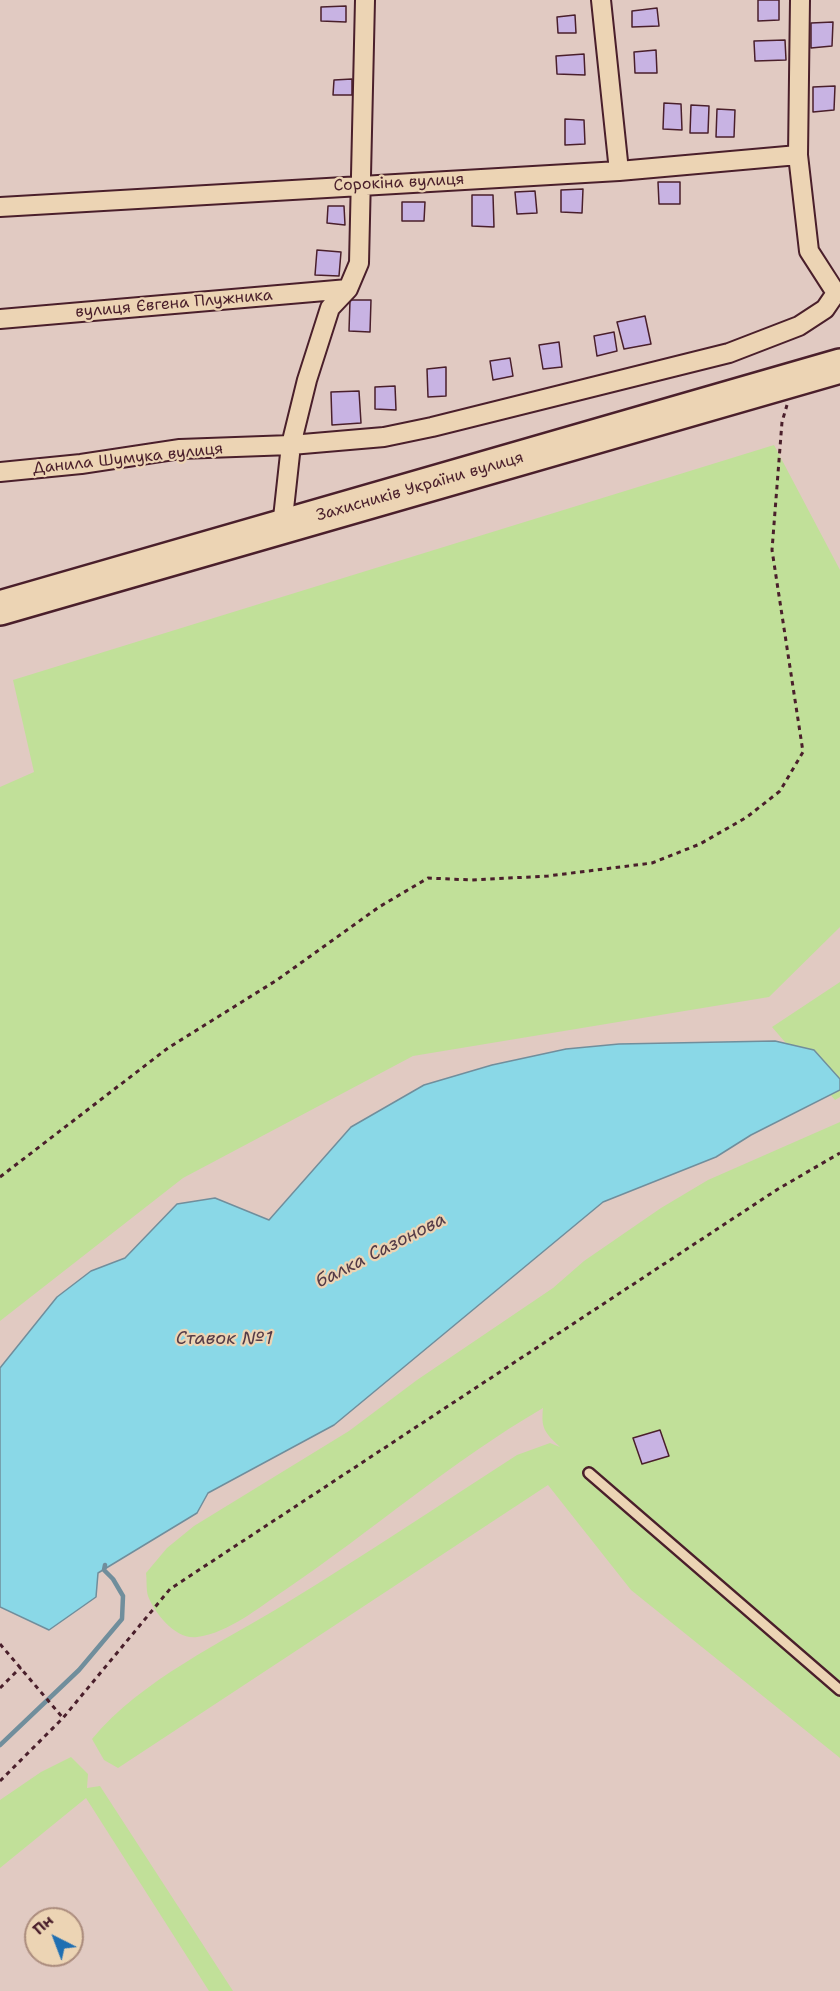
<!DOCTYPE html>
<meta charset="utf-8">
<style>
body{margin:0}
#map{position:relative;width:840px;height:1991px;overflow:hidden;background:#e1cac2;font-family:"Shantell Sans",sans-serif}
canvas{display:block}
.north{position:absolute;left:24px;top:1907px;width:60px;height:60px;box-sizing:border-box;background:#ecd4b4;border:2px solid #ab8c7d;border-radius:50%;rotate:318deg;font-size:16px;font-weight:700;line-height:24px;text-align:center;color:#4a1f2b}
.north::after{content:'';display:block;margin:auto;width:21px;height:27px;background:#1f6fb2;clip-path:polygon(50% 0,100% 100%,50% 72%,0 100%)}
</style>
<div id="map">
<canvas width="840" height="1991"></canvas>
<div class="north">Пн</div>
</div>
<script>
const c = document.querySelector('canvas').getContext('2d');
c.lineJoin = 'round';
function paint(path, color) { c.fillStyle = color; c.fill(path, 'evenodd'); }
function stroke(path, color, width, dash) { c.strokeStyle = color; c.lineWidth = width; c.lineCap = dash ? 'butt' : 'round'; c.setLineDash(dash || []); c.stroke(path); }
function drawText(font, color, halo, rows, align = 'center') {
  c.font = font + ' "Shantell Sans",sans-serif'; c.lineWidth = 4.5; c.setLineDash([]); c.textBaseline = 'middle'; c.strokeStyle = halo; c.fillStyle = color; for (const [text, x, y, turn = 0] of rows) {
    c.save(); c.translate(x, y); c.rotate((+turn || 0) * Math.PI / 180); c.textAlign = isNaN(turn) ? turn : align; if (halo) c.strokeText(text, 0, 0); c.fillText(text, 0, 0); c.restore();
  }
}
paint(new Path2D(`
 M774 445 840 570V927L769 997 413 1056 183 1178 0 1321V787L34 772 13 680Z
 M840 982V1097L835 1100 772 1027Z
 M840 1122V1758L631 1590 548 1485 118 1768 104 1760 92 1739C142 1679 222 1643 288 1602 365 1555 441 1504 517 1455L550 1443 560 1447C544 1432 541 1428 543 1408 452 1461 372 1531 285 1590 259 1607 229 1633 197 1637 176 1640 155 1614 148 1596 146 1589 147 1580 146 1573L167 1548 194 1526 349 1431 417 1380 553 1288 584 1261 661 1208 708 1180Z
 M71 1757 88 1774 87 1788 100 1786 233 1991H209L86 1798 0 1868V1800L41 1772Z`), '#c1e099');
const water = new Path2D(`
 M775 1041 814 1050 840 1079V1090L751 1135 716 1157 603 1202 334 1425 208 1493 197 1513 98 1573 96 1597 49 1630 0 1607V1368L57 1297 91 1271 125 1258 177 1204 215 1198 269 1220 351 1127 424 1085 492 1065 566 1049 619 1044Z`);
paint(water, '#8ad8e7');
stroke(water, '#708e9c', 1.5);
stroke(new Path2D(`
 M0 1745 79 1670 122 1619 123 1596 113 1579 104 1570 105 1565`), '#708e9c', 4.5);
const building = new Path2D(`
 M758 0H779V20L758 21Z
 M346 6V22L321 21V7Z
 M657 8 659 26 632 27V11Z
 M575 15 576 33H558L557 17Z
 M833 22 832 46 811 48V23Z
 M785 40 786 60 755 61 754 41Z
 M656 50 657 73H635L634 52Z
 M584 54 585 75 557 74 556 56Z
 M352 79V95H333L334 80Z
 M835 86 834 110 813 112V87Z
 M664 103 681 104 682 130 663 129Z
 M691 105 709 106 708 133H690Z
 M717 109 735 110 734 137H716Z
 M565 119 584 120 585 144 565 145Z
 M658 182H680V204H659Z
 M583 189 582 213 561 212V190Z
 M535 191 537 213 517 214 515 192Z
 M472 195H493L494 227 472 226Z
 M402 202H425L424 221H402Z
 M328 206H344L345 225 327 223Z
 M317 250 341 252 339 276 315 275Z
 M350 300H371L370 332 349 331Z
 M645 316 651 344 624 349 617 322Z
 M614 332 617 351 597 356 594 336Z
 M559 342 562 367 543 369 539 345Z
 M510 358 513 376 493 380 490 361Z
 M446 367V396L428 397 427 369Z
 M395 386 396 410 375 409V387Z
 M359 391 361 423 332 425 331 392Z
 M660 1430 669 1456 642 1464 633 1438Z`);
paint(building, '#c8b3e3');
stroke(building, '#4a1f2b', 1.5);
const lane = new Path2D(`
 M589 1473 840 1690`);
const street = new Path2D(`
 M601 0 619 171
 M800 0 798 155 809 251 836 293
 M0 207 619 171 798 155
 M0 319 348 289
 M0 472 81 464 180 449 291 445 384 437 432 427 729 353 799 326 825 309 836 293
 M282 527 291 445 307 380 330 308 348 289 359 263 365 0`);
const highway = new Path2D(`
 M0 608 840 366`);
stroke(lane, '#4a1f2b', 14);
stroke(street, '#4a1f2b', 22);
stroke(highway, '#4a1f2b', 38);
stroke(new Path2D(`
 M0 1177 168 1048 277 980 379 907 428 878 472 880 548 876 652 863 700 844 747 817 780 791 803 752 772 550 782 422 787 405
 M0 1644 63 1718
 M0 1688 21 1667
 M0 1781 63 1718 170 1589 778 1189 840 1153`), '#4a1f2b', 3, [4.5, 4.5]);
stroke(lane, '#ecd4b4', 9);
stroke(street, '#ecd4b4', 18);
stroke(highway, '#ecd4b4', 33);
drawText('16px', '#4a1f2b', '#ecd4b4', [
 ["Сорокіна вулиця",399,183,-3],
 ["вулиця Євгена Плужника",174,304,-5],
 ["Данила Шумука вулиця",128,459,-6],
 ["Захисників України вулиця",420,487,-16]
]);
drawText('italic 18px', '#543b47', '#ecd4b4', [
 ["балка Сазонова",381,1251,-27],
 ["Ставок №1",224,1339]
]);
</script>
